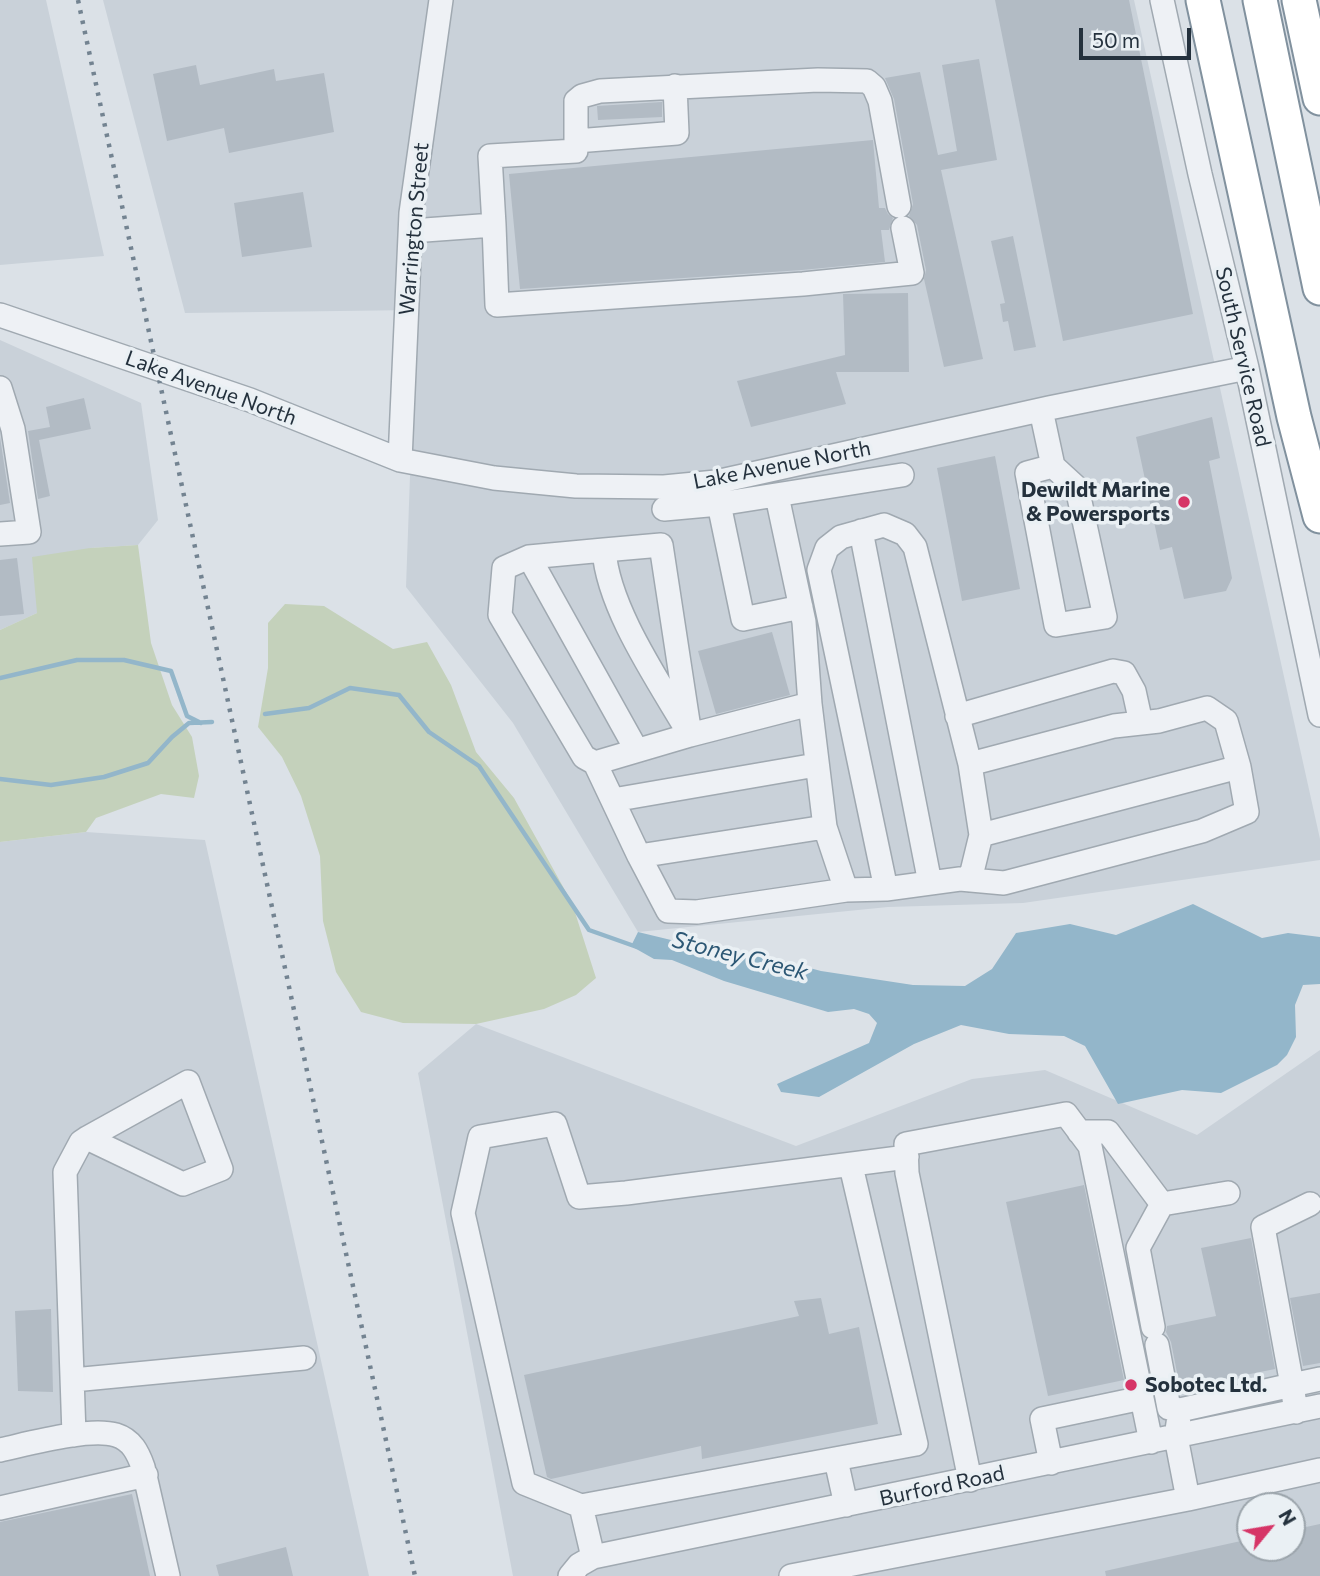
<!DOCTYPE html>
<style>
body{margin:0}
#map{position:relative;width:1320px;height:1576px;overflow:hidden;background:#dbe1e7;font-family:Commissioner,sans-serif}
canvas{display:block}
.north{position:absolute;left:1236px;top:1492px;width:70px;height:70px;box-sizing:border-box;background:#eaf0f4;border:2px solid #9ba4ab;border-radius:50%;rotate:60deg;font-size:19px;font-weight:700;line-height:28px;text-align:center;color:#24313d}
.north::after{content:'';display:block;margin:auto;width:24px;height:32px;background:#d63567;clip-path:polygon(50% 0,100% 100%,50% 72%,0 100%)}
.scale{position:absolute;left:1079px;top:28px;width:112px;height:32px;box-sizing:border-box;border:4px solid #24313d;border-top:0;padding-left:9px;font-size:21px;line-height:24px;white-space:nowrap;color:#24313d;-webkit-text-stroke:5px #eaf0f4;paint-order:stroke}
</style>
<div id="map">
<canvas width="1320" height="1576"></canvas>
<div class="north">N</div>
<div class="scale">50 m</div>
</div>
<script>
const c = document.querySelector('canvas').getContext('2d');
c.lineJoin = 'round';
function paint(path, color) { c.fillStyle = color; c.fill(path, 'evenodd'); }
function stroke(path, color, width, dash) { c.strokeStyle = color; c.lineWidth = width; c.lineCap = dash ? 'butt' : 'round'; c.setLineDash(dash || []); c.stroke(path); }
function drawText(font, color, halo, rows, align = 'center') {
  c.font = font + ' Commissioner,sans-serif'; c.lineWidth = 7; c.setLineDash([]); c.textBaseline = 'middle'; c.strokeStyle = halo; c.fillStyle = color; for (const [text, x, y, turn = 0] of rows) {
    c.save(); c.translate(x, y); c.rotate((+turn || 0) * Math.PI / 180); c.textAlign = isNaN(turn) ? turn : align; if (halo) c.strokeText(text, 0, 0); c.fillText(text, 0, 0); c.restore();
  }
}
paint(new Path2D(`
 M0 0H46L104 256 0 265Z
 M103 0H1134L1320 839V860L1023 903 888 907 638 932 513 723 406 587 416 310 185 313Z
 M0 340 141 403 158 520 138 545 90 548 37 613 0 630Z
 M86 832 205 840 369 1576H0V842Z
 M476 1024 796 1146 972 1079 1045 1070 1197 1135 1320 1050V1576H513L418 1073ZM1250 1506H1292V1548H1250Z`), '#c9d1d9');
paint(new Path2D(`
 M138 545 151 643 172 705 192 737 199 776 194 798 161 794 96 818 86 832 0 842V630L37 613 32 557 90 548Z
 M285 604 324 606 393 649 427 642 451 685 476 752 514 798 572 903 596 978 576 995 544 1009 476 1024 403 1023 361 1012 336 972 323 921 320 856 301 796 282 757 258 727 268 668V623Z`), '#c4d1bb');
paint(new Path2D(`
 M1193 904 1262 938 1288 933 1320 937V984L1303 985 1295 1005 1296 1037 1287 1055 1277 1065 1221 1093 1182 1090 1118 1104 1085 1046 1064 1036 1009 1034 961 1025 914 1044 819 1097 781 1092 777 1084 869 1043 877 1023 869 1014 854 1009 828 1012 724 981 672 960 654 959 631 946 638 932 700 947 757 954 821 971 913 985 965 986 992 969 1016 933 1070 924 1116 935Z`), '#93b6ca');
stroke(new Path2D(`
 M0 678 77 660H124L171 671 187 716 201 723
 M265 714 309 708 350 688 399 695 429 732 479 766 589 930 637 947
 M0 779 51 785 104 777 148 763 172 737 189 723 212 722`), '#93b6ca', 4.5);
paint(new Path2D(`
 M995 0H1129L1193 314 1063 341Z
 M979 59 997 160 941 170 983 359 944 367 924 279 926 270 917 225 909 216 913 204 894 99 885 78 920 72 938 155 957 151 942 65Z
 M196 65 200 85 274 69 276 81 324 73 334 132 229 153 224 128 167 141 153 74Z
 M662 102V117L598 120 597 106Z
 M873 140 879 208H885L888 214 893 218 889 230H881L885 262 802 270 520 289 509 174Z
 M303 192 312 247 242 257 234 203Z
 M1013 236 1036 347 1014 351 1008 321 1003 322 1000 304 1005 303 991 241Z
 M908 293 909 372H836L846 404 751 427 737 381 845 355 843 294Z
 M84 398 91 429 39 440 50 496 38 499 28 431 50 427 46 407Z
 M1212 417 1220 458 1209 461 1232 578 1226 591 1184 599 1172 547 1160 550 1136 437Z
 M0 437 10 503 0 505Z
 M995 456 1020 589 962 601 937 468Z
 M17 558 24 614 0 616V560Z
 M772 632 790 695 716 714 698 651Z
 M1084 1185 1124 1380 1048 1396 1006 1202Z
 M1251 1238 1275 1369 1180 1388 1171 1342 1166 1332 1167 1326 1216 1316 1201 1248Z
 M1320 1293V1363L1303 1366 1290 1298Z
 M821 1298 829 1334 859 1327 878 1424 702 1459 701 1446 551 1479 547 1477 524 1375 799 1316 794 1301Z
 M51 1309 53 1392 18 1391 15 1311Z
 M132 1494 150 1576H0V1522Z
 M1320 1524V1576H1106L1105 1571 1250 1539V1548H1292V1530Z
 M286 1547 293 1576H219L216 1565Z`), '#b2bbc4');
const minor = new Path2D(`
 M1162 0 1200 174 1247 368 1320 715
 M576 141 677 133 675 86
 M494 225 497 305 803 284 912 273 903 228
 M411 231 494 225 490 156 576 151V101L582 96 600 91 818 80 867 81 874 87 880 101 899 206
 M0 315 250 400 400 460 494 478 576 486 664 487 716 482 1049 408 1247 368
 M0 388 13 429 29 532 0 534
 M1041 410 1053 466 1077 488 1105 617 1056 625 1027 473 1053 466
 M400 460 411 213 441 0
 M719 504 743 619 801 607
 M664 509 719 504 902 475
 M861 531 930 883
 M604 550 529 557 504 568 500 615 584 757 595 763 690 735 661 545 604 550C608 609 660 683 690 735L810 704 804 622 777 496
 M529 557 636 749
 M810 704 825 827
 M957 716 1113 671 1124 673 1134 691 1141 723
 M595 763 639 856 825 827 846 890 886 889 960 879 1004 883 1202 831 1247 812 1239 767 1226 721 1207 708 1159 721 1114 726 970 764 915 547 905 534 884 525 841 537 827 548 819 570 886 889
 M970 764 981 835 1239 767
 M613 800 816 765
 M639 856 668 911 697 912 846 890
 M970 880 981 835
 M1079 1132H1108L1162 1204 1228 1193
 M851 1166 916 1444 581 1506 524 1483 463 1213 480 1137 555 1124 579 1197 626 1193 907 1157
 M1310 1204 1263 1227 1292 1385 1320 1379
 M1153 1327 1138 1248 1162 1204
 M1157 1345 1169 1408 1180 1410
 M73 1380 304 1358
 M1296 1412 1292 1385 1180 1410 1176 1437 1188 1499 1320 1470
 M74 1435 65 1172 81 1142 87 1138 188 1082 221 1169 183 1184 87 1138
 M0 1450C28 1444 89 1427 116 1435 132 1440 138 1453 143 1467L168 1576
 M836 1460 846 1505
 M1051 1463 1042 1419 1142 1398
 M970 1480 907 1173 906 1144 1066 1114 1090 1146 1151 1442
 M581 1506 593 1557
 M0 1508 146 1475
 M570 1576 579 1565 593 1557 1320 1406
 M791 1576 1188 1499`);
const highway = new Path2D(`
 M1203 0 1294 417 1320 516
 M1260 0 1320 288
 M1299 0 1320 98`);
stroke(minor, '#a0a9b1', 26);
stroke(highway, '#81919e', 37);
stroke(minor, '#eef1f5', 23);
stroke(highway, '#fff', 33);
stroke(new Path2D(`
 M78 0 415 1576`), '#738391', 4.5, [3.5, 7]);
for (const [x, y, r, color] of [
 [1184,502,7,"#d63567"],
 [1131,1385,7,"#d63567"]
]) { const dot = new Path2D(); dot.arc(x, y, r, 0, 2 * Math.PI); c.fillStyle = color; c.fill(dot); stroke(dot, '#eaf0f4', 2.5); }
drawText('21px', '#24313d', '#eaf0f4', [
 ["Warrington Street",414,229,-85],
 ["South Service Road",1243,357,77],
 ["Lake Avenue North",211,388,20],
 ["Lake Avenue North",782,465,-11],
 ["Burford Road",942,1486,-12]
]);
drawText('bold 21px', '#24313d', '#eaf0f4', [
 ["Dewildt Marine",1170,490],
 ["& Powersports",1170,514],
 ["Sobotec Ltd.",1145,1385,"left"]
], 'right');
drawText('italic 23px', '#2c5774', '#eaf0f4', [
 ["Stoney Creek",740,956,14]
]);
</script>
